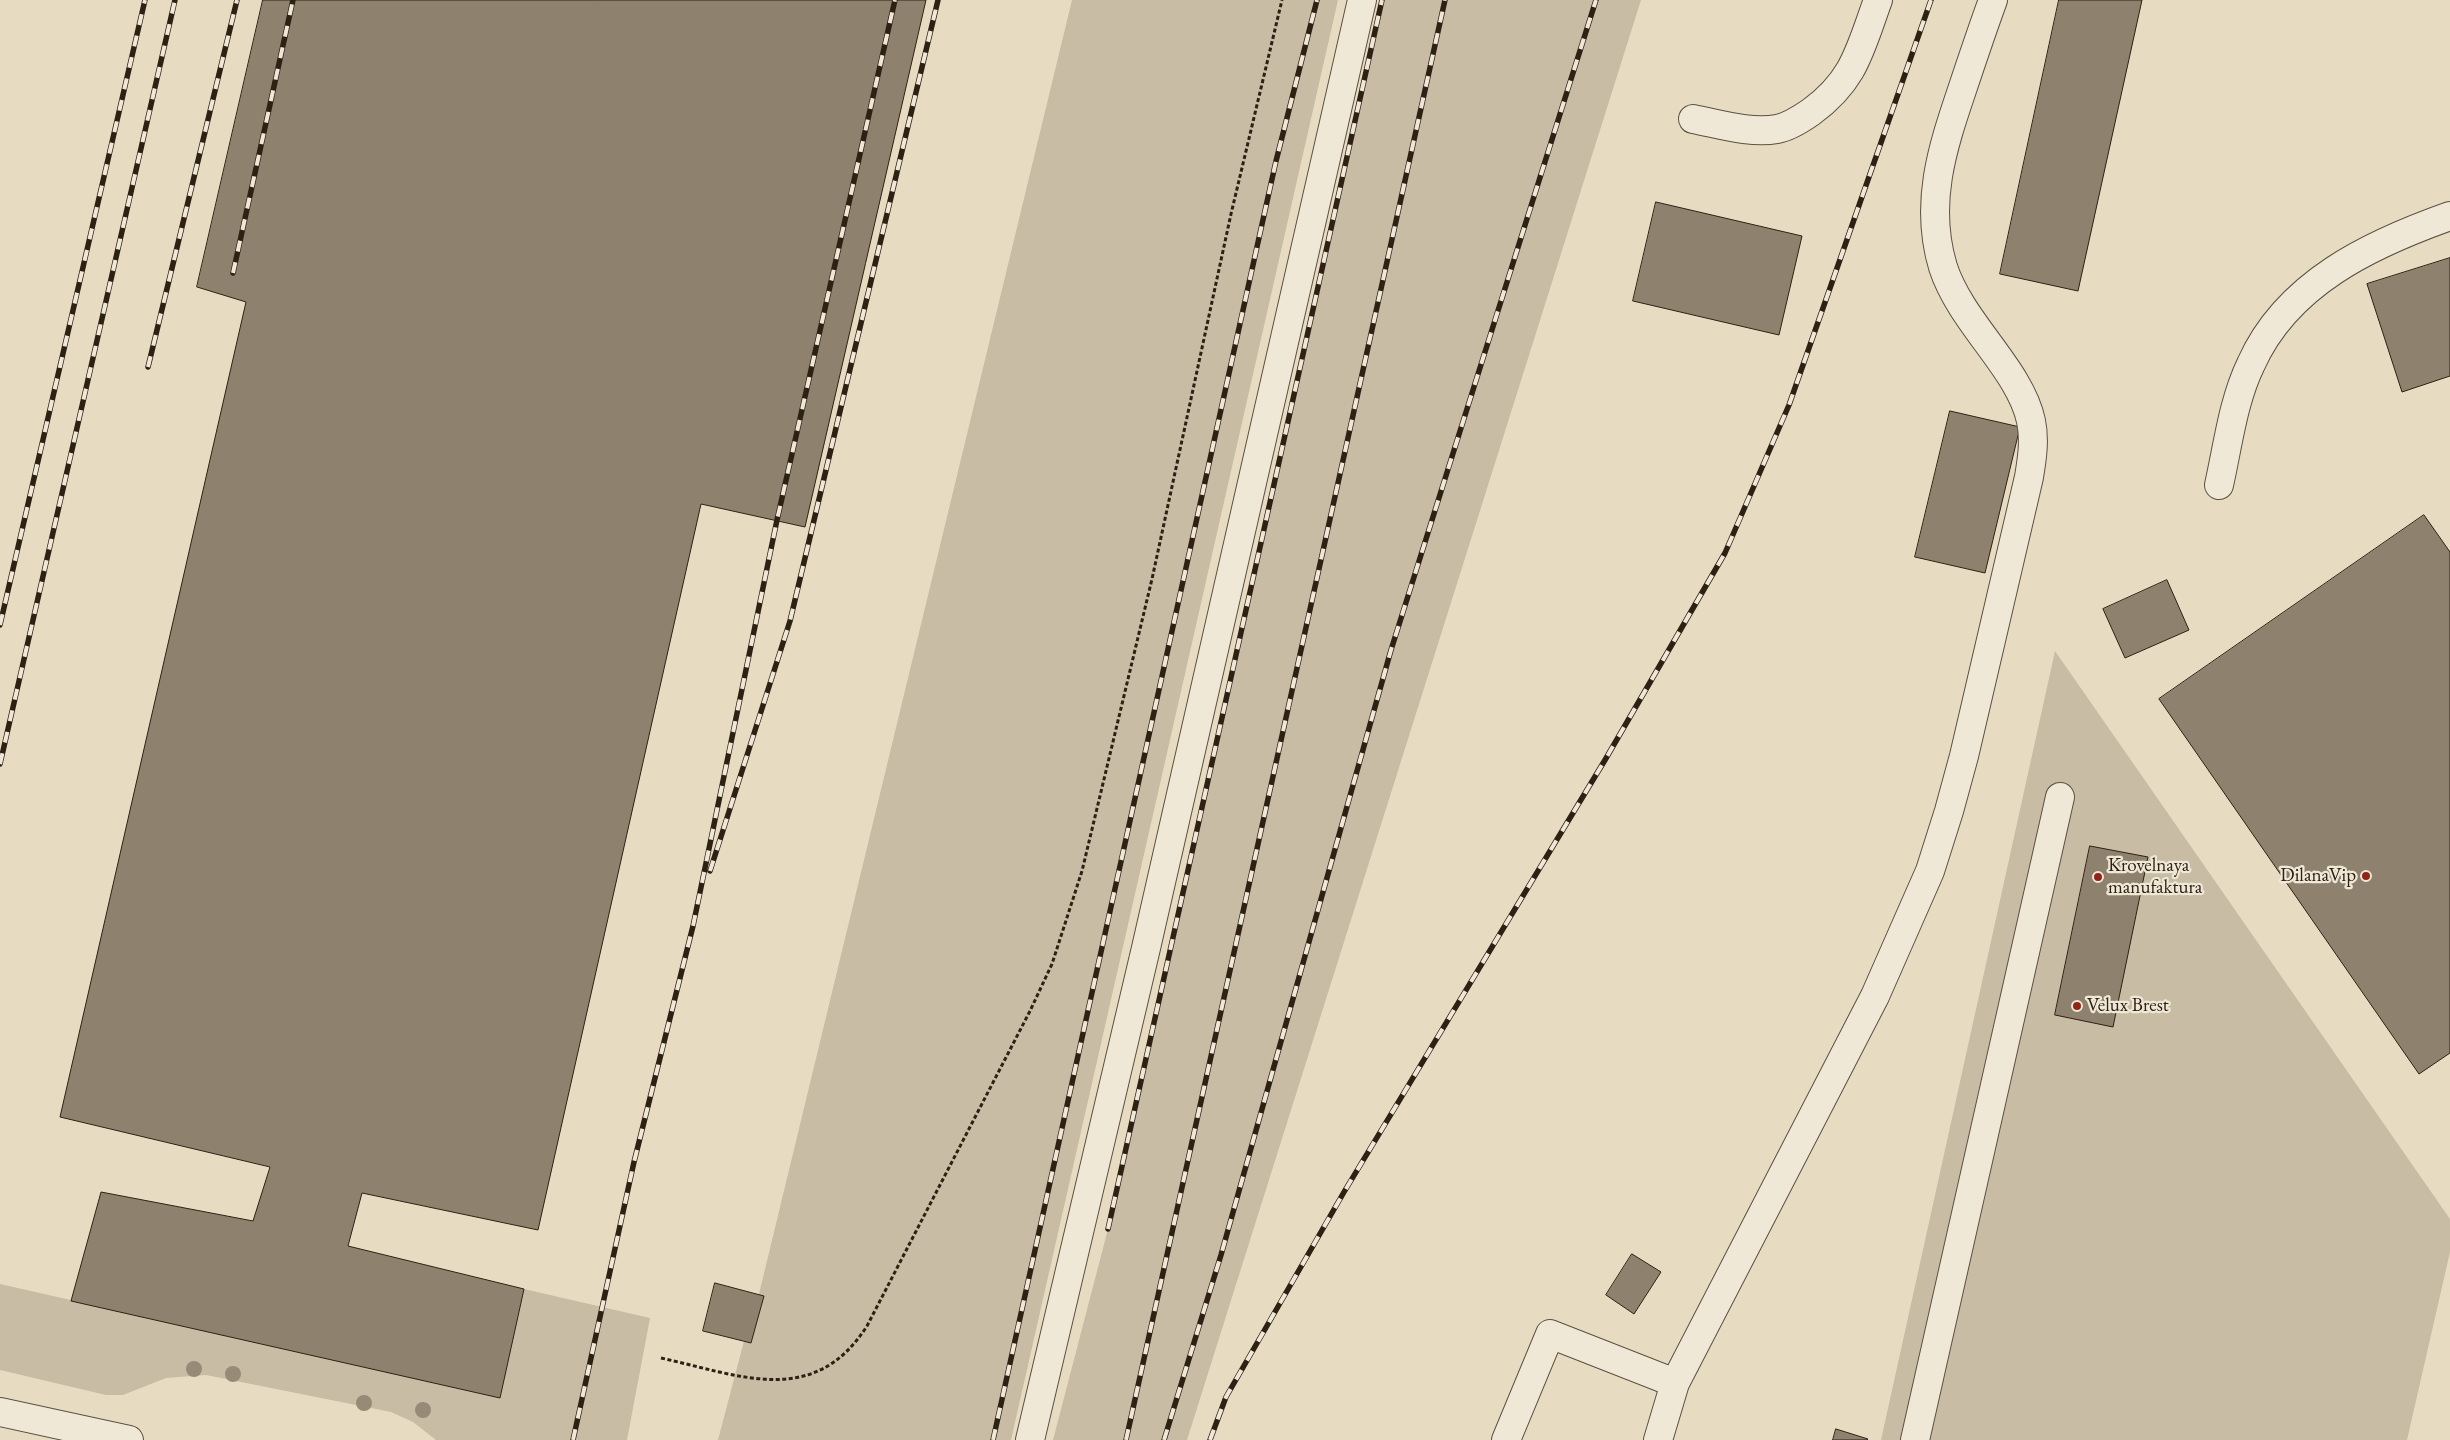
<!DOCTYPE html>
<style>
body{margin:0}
canvas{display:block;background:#e7dcc2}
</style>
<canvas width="2450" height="1440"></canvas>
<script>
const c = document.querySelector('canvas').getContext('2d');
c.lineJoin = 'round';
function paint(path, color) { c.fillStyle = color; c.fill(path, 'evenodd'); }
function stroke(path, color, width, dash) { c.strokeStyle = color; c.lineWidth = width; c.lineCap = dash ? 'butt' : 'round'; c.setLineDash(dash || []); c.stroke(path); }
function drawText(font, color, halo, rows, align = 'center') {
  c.font = font + ' "EB Garamond",serif'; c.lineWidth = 4.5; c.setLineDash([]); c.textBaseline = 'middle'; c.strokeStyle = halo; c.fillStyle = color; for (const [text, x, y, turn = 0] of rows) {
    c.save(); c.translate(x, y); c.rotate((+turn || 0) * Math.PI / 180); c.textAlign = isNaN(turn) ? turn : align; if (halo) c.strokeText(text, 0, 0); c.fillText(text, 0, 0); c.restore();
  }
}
paint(new Path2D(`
 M1072 0H1338L1011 1440H718L744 1341 751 1343 759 1294Z
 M1382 0H1641L1187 1440H1053L1108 1229Z
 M2055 651 2450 1219V1252L2407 1440H1881Z
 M0 1284 500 1397 524 1289 650 1318 627 1440H436L413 1422 391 1412 206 1375 166 1378 123 1395H106L0 1370Z`), '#c8bca4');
const building = new Path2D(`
 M263 0H926L805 527 701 504 538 1230 362 1193 348 1246 524 1289 500 1398 71 1301 101 1192 253 1221 270 1167 60 1117 246 302 197 287Z
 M2059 0H2142L2078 291 2000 274Z
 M1656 202 1802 236 1779 335 1633 301Z
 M2450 258V376L2402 392 2367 284Z
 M1950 411 2020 427 1985 573 1915 557Z
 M2424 515 2450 552V1053L2419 1074 2159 699Z
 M2167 580 2189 630 2125 658 2103 609Z
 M2090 846 2148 857 2113 1027 2055 1015Z
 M1632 1254 1661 1272 1634 1314 1606 1295Z
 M715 1283 764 1296 751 1343 703 1331Z
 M1836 1429 1868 1439 1867 1440H1833Z`);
paint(building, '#8e826e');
stroke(building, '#2e2114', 1);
const minor = new Path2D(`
 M1693 119C1719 124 1751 134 1777 129 1788 127 1801 119 1811 112 1855 80 1860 49 1878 0
 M2219 485C2228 445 2233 401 2251 364 2287 283 2371 244 2450 216
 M1675 1383 1875 996 1930 871 1949 811 1964 756 2029 477C2032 459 2035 440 2031 421 2020 369 1961 323 1943 267 1924 204 1942 149 1962 90 1972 60 1982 30 1993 0
 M0 1412 129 1440
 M1030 1440 1146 948 1362 0
 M1506 1440 1550 1334 1675 1383 1658 1440
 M1915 1440 2060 797`);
stroke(minor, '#5c5040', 30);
stroke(new Path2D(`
 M661 1358C739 1375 814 1409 867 1326L1030 1011 1052 964 1082 871 1152 579 1231 214 1282 0`), '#2e2114', 3, [4, 2.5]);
stroke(minor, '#efe8d7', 28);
const rail = new Path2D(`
 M233 273 293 0
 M148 367 237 0
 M0 625 145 0
 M0 764 175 0
 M710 871 790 621 938 0
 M1108 1229 1382 0
 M573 1440 634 1162 693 926 777 520 895 0
 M993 1440 1276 161 1317 0
 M1126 1440 1445 0
 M1164 1440 1221 1255 1391 650 1596 0
 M1210 1440 1226 1397 1344 1192 1605 760 1725 553 1789 405 1931 0`);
stroke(rail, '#2e2114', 5.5);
stroke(rail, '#efe8d7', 4, [11]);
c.fillStyle = '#968b76';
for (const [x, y] of [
 [194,1369],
 [233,1374],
 [364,1403],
 [423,1410]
]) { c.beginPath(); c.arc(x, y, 8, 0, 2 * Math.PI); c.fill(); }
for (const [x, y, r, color] of [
 [2366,876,5,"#8f2418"],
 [2098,877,5,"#8f2418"],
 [2077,1006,5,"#8f2418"]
]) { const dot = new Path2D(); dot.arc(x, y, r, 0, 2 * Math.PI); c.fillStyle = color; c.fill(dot); stroke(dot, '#efe8d7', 2); }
drawText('19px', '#2e2114', '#efe8d7', [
 ["Krovelnaya",2108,866],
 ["manufaktura",2108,888],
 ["DilanaVip",2356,876,"right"],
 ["Velux Brest",2087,1006]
], 'left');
</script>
